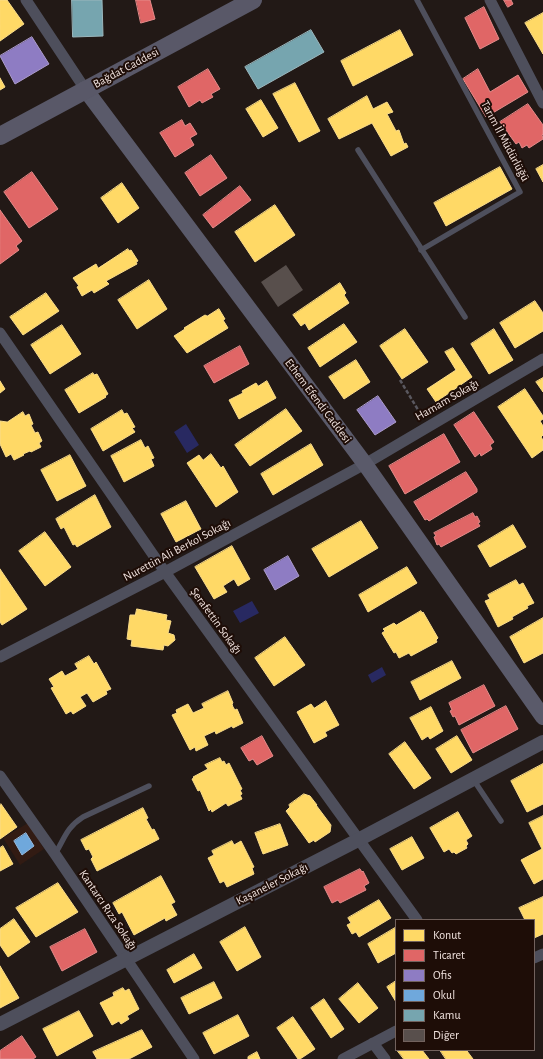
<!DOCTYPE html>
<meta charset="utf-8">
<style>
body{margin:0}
#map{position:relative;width:543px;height:1059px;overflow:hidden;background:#221916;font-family:"Alegreya Sans",sans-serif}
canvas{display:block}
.legend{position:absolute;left:395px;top:919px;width:140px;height:132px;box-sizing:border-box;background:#1e0d07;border:1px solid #72625d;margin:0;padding:5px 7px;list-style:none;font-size:12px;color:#f0e2de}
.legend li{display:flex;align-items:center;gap:8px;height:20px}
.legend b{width:20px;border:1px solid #72625d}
</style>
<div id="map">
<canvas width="543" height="1059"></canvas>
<ul class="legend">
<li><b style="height:11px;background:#ffd966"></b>Konut</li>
<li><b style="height:11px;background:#e06666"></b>Ticaret</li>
<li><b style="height:11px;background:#8e7cc3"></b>Ofis</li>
<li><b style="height:11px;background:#6fa8dc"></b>Okul</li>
<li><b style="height:11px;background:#76a5af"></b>Kamu</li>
<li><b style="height:11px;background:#584f4c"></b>Diğer</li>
</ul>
</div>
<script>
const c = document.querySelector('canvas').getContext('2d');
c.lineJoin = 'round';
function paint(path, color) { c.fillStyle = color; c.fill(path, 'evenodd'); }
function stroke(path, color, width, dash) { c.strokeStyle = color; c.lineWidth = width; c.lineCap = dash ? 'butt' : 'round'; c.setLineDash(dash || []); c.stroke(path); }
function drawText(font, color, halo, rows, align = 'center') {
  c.font = font + ' "Alegreya Sans",sans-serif'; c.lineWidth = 4; c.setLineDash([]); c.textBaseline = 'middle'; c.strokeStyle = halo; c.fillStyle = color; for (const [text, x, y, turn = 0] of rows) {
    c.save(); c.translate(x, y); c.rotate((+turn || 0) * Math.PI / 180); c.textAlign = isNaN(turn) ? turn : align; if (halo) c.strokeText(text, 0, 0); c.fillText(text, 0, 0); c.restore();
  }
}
paint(new Path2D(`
 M28 823 44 849 20 865 3 838Z`), '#321b13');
paint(new Path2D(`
 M186 424 199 445 187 453 174 432Z
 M252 601 259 613 240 623 233 611Z
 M382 667 386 675 372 683 368 675Z`), '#282961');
const homes = new Path2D(`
 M0 0H7L24 24 0 41Z
 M543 13V54L525 23Z
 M400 30 413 55 353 86 341 61Z
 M0 78 5 87 0 90Z
 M295 83 320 131 299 142 273 94Z
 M367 96 373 109 387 102 393 112 387 114 396 131 399 130 404 144 406 143 408 147 391 156 372 123 339 139 328 119Z
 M261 100 278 128 263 137 246 109Z
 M543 165V182L536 169Z
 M500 167 512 189 446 226 434 203Z
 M122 183 139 208 118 223 101 198Z
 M275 205 295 235 255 262 235 232Z
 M128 249 129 251 131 250 138 261 136 262 137 264 106 281 109 284 94 293 92 290 82 296 77 287 79 286 73 278 96 264 98 268Z
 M149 280 167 309 137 329 118 300Z
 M340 283 346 293 344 295 349 303 309 330 305 323 301 326 293 315Z
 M46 293 59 311 23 335 10 317Z
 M535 301 543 313V331L515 348 500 323Z
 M219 309 225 319 223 320 228 328 187 353 174 336 185 329 184 328 205 315 207 316Z
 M344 324 357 342 320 367 308 348Z
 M62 325 81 354 50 374 31 345Z
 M405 329 428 362 402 379 380 346Z
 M494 329 513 360 489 374 471 344Z
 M453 348 472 377 436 402 427 389 456 370 445 352Z
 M356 360 370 382 344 399 329 377Z
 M93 373 94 375 97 374 108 394 105 396 106 397 79 413 65 390Z
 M543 378V392L536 382Z
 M0 381 5 389 0 393Z
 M267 381 276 398 239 419 229 400 243 393 242 391 256 383 258 386Z
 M525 389 543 416V419L540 421 543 426V435L541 437 543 440V450L532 458 498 407Z
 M286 409 302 431 250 466 235 445Z
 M122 410 124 414 127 413 135 427 132 428 135 432 103 451 91 429Z
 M23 412 25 416 29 414 33 424 31 425 35 433 38 432 42 441 39 443 41 447 31 452 30 451 23 454 24 455 14 460 11 454 6 457 0 444V421L7 422Z
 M141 440 145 448 148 446 154 458 151 459 154 466 124 482 111 456Z
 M311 444 323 465 273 495 261 474Z
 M211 454 221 468 223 466 238 492 216 507 187 463 199 455 203 460Z
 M70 455 86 486 57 501 41 470Z
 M95 495 111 527 77 547 75 544 73 545 64 527 61 529 56 519Z
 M186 501 201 529 176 542 161 514Z
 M361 521 378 548 329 577 312 549Z
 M513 525 526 547 490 567 478 546Z
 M45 532 71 567 45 586 19 551Z
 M232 546 250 579 238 586 234 579 223 586 227 592 214 599 195 567Z
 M407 567 417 583 368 612 359 595Z
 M0 569 27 609 2 625 0 622Z
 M516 580 519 585 523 583 534 603 527 606 528 608 512 617 513 619 498 627 485 601 490 599 488 595Z
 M137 609 167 615 166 620 171 621 168 633 174 635 175 640 168 646 164 645 163 650 131 646 132 640 127 639 130 615H135Z
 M421 611 422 613 423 612 438 638 436 640 437 642 411 656 409 653 399 658 396 652 394 653 382 633 385 631 383 629 394 623 396 625Z
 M543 618V653L524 663 510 637Z
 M285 637 305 665 274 686 255 658Z
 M89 656 94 664 96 662 111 689 106 691 107 694 93 702 87 693 80 697 86 706 73 714 71 711 66 714 51 688 54 687 49 679 62 671 65 676 78 669 75 664Z
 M452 661 461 678 420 700 411 682Z
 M228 691 233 703 232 704 233 707 235 710 237 709 243 723 233 728 232 726 216 734 215 731 204 736 208 745 196 751 195 747 190 750 172 715 177 713 176 710 188 704 193 713 204 708 202 704Z
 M326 701 339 725 325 732 327 736 314 743 297 712 311 704 314 708Z
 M431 707 443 731 430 739 428 736 422 740 410 718Z
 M457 736 472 760 451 773 436 749Z
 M405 742 431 778 414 789 389 754Z
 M220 758 222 762 224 761 226 765 229 763 242 789 240 790 242 794 240 795 242 799 228 806 226 803 212 812 211 809 209 811 200 790 198 791 192 779 194 778 193 777 208 769 205 765Z
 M543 764V804L527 812 511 781Z
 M304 794 310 796 317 805H316L331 825 330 832 315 842 314 840 309 843 286 811 290 807 289 805Z
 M1 804 17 827 0 839V805Z
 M143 808 148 818 146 819 152 830 154 829 159 839 97 871 91 859 93 857 89 849 86 850 81 840Z
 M458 812 472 836 466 840 468 844 466 846 467 848 456 854 454 852 452 853 449 849 444 852 430 828Z
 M543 816V879L534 884 521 860 542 849 529 823Z
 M280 824 288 845 263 854 255 833Z
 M412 837 424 858 402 870 390 849Z
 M232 841 234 845 241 841 254 867 252 868 254 874 227 887 224 881 220 883 208 858 214 855 212 851Z
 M3 846 13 864 0 871V848Z
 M161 876 175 902 171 904 177 915 166 921 165 918 134 935 122 912 119 914 113 903Z
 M58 883 78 912 36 937 16 908Z
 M543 897V934L534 938V920H525L519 908Z
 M379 900 391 918 359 937 356 932 352 934 347 925 351 923 348 918Z
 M14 919 30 942 8 957 0 945V929Z
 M245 927 261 957 237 971 220 942Z
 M395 928 396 930V953L378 963 368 944Z
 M194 954 202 968 174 983 167 970Z
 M0 966 19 998 0 1008Z
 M396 981V1002L387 987Z
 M214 982 222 998 189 1014 181 998Z
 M358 983 378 1008 359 1023 339 999Z
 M123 988 125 991 129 989 139 1009 127 1016 129 1019 121 1024 119 1021 112 1025 100 1003 114 996 113 993Z
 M324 999 344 1029 331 1038 311 1008Z
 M79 1011 93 1036 57 1056 43 1029Z
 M238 1015 249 1036 214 1054 203 1033Z
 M293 1017 315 1049 300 1059H298L277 1028Z
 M142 1030 152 1047 129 1059H97L93 1052Z
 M397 1050H422L429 1059H404Z
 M440 1050H469L467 1051 473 1059H446Z
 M257 1052 260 1059H248V1057Z`);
paint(homes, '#ffd966');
stroke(homes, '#fadc8a', 1);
const shops = new Path2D(`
 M136 0H150L155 19 141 23Z
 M504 0H511L513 4 508 7Z
 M484 7 499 39 480 49 465 18Z
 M208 69 220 89 211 94 213 97 202 103 200 100 189 107 178 87Z
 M478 69 490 92 518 75 528 92 486 117 463 79Z
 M528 104 543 125V134L542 135 543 139 529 148 527 145 522 148 519 142 516 144 500 122Z
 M182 120 185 126 190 123 197 134 190 138 194 145 175 157 160 133Z
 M211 155 227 178 200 196 185 173Z
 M32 172 58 209 29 228 4 192Z
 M240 186 251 200 213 228 203 215Z
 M0 210 22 241 16 246 19 250 0 264Z
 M240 346 249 364 214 383 204 366Z
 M474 412 494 442 490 445 492 449 481 456 480 453 475 457 454 425Z
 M444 434 460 462 405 494 389 466Z
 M466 472 477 489V492L429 521 427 519 425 520 414 502Z
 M473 513 475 517 477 516 480 522 478 523 480 526 441 547 439 544 437 545 434 537 436 536 434 533Z
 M484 685 495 706 459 725 455 716 453 717 450 711 452 710 449 703Z
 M506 706 518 729 473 753 461 730Z
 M262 736 273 756 257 765 253 759 249 761 241 748Z
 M360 869 362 872 363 871 369 883 364 886 366 890 340 903 338 900 332 903 324 887Z
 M85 929 97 952 62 971 50 947Z
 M22 1036 36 1057 33 1059H0V1051Z`);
paint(shops, '#e06666');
stroke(shops, '#e58b8a', 1);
const offices = new Path2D(`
 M32 37 49 64 15 84 0 56Z
 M378 396 396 422 375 435 357 410Z
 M288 556 299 576 275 590 264 570Z`);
paint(offices, '#8e7cc3');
stroke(offices, '#ab9bcb', 1);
const schools = new Path2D(`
 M26 833 34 846 22 855 14 841Z`);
paint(schools, '#6fa8dc');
stroke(schools, '#96b9dd', 1);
const public = new Path2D(`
 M72 0H102L103 36 73 37Z
 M311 30 324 52 258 89 245 67Z`);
paint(public, '#76a5af');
stroke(public, '#9bb7bd', 1);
paint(new Path2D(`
 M286 265 303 290 278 307 261 282Z`), '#584f4c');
stroke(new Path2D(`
 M400 380 423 418`), '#5a585f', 2.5, [4, 2]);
stroke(new Path2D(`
 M417 0 520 192 421 250
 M358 150 465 317
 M473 779 501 821
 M55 854C65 838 66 828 83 817L149 786`), '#4e4f5c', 5.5);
stroke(new Path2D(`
 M26 0 85 89
 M490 0 543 103
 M0 333 165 572 417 920
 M0 657 165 572 365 464 543 359
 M0 776 55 854 194 1059
 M534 958 543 954
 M373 1043 385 1059
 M343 1059 396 1031`), '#4e4f5c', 11);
stroke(new Path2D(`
 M0 1024 358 840 543 742`), '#4e4f5c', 14);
stroke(new Path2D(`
 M85 89 365 464 543 717`), '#5a5a6a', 16);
stroke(new Path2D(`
 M0 136 253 0`), '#595868', 18);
drawText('12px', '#f0e2de', '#1e0d07', [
 ["Bağdat Caddesi",126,68,-28],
 ["Tarım İl Müdürlüğü",505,141,62],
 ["Hamam Sokağı",447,400,-30],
 ["Ethem Efendi Caddesi",318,401,53],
 ["Nurettin Ali Berkol Sokağı",177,550,-28],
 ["Şerafettin Sokağı",216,621,54],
 ["Kaşaneler Sokağı",272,884,-27],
 ["Kantarcı Rıza Sokağı",108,910,56]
]);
</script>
